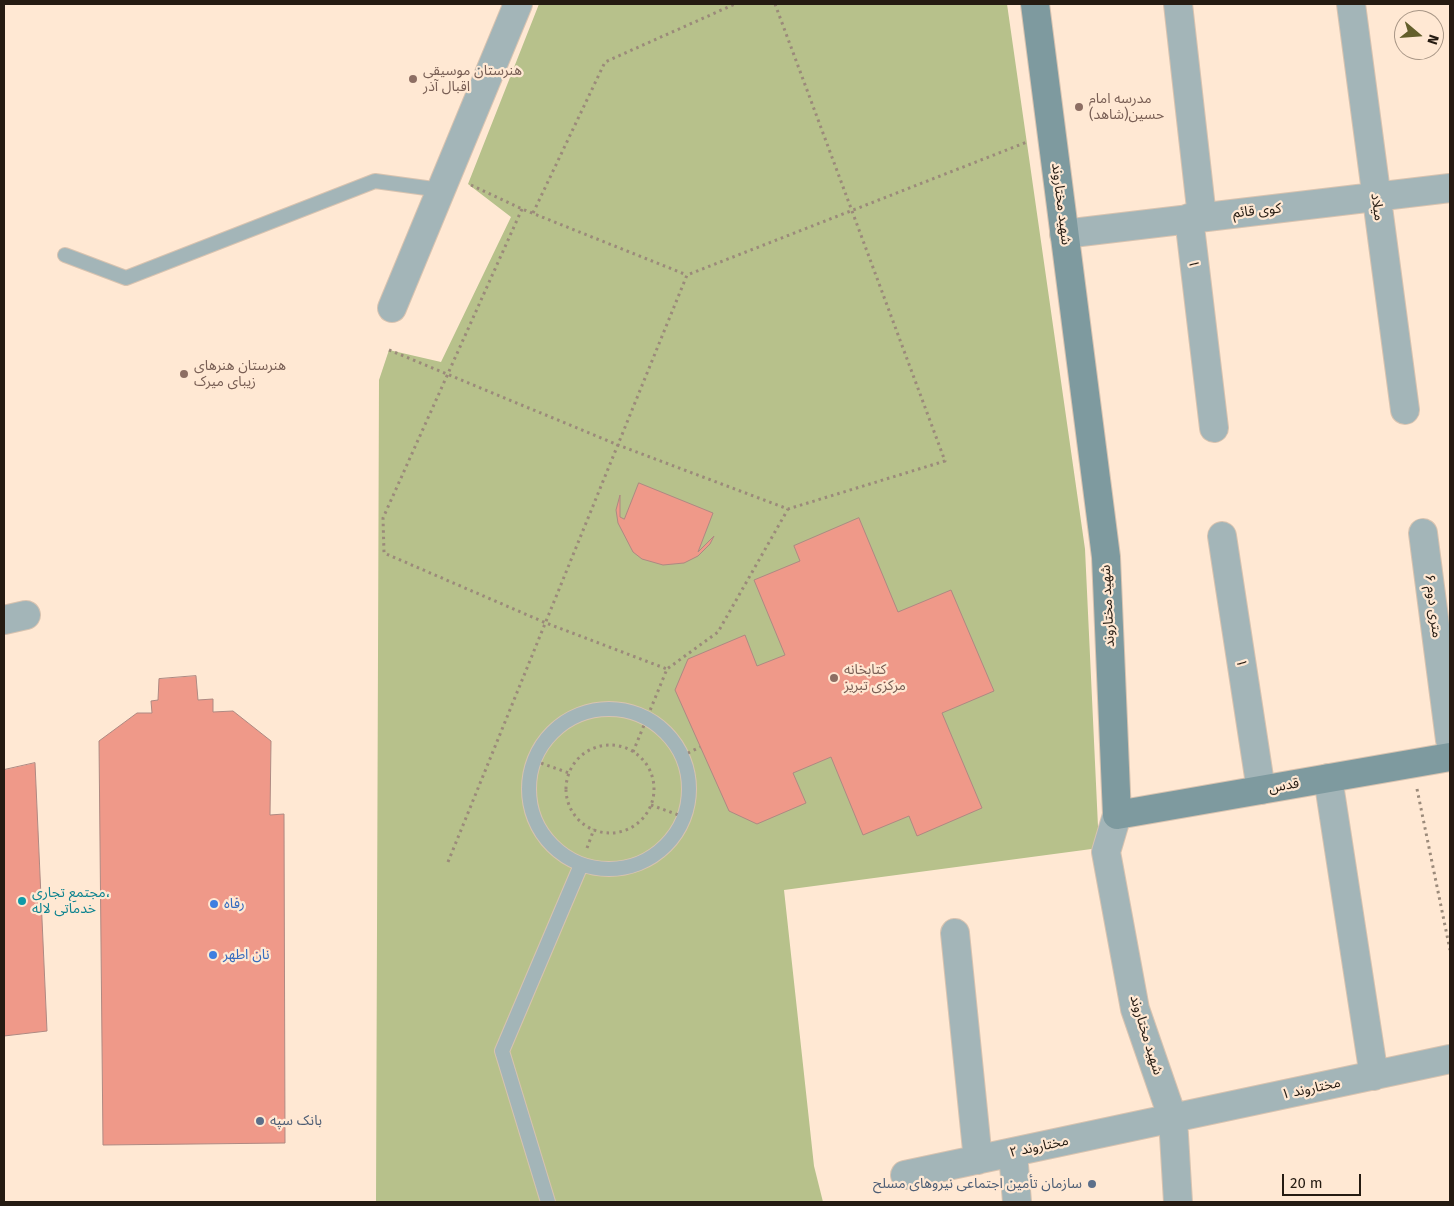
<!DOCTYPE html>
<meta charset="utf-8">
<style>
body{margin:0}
#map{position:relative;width:1454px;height:1206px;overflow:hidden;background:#ffe8d3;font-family:"Fira Sans",sans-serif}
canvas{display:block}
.frame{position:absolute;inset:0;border:5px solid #251b12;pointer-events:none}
.north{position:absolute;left:1394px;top:10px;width:50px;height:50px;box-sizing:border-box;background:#ffe8d3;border:1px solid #a89686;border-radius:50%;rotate:108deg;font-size:14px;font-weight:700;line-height:20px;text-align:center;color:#251b12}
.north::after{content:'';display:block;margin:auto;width:18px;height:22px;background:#635f2b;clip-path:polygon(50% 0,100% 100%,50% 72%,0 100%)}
.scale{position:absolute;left:1282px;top:1174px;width:79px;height:22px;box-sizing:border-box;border:2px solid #251b12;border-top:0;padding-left:6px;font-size:15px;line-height:18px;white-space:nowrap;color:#251b12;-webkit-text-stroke:4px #ffe8d3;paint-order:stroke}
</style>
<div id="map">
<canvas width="1454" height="1206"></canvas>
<div class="frame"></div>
<div class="north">N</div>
<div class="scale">20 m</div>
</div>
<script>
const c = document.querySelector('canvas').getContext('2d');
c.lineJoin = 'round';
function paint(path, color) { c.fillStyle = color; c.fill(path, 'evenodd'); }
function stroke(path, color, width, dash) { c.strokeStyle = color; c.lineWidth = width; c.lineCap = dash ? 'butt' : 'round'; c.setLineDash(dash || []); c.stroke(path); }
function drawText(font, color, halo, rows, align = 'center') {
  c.font = font + ' "Fira Sans","Noto Sans Arabic",sans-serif'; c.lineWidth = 4.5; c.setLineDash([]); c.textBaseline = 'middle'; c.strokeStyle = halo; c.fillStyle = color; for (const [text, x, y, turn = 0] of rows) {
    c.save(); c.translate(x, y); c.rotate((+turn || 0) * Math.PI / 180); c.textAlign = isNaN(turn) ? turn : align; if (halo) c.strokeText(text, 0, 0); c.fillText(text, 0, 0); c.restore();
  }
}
paint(new Path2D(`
 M539 4H1007L1085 549 1099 848 784 890 814 1166 823 1202H376L379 380 389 350 441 362 511 217 468 184Z`), '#b7c18b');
const building = new Path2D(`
 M639 483 713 513 698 552 714 536 710 544 698 556 684 563 663 565 642 559 633 552 618 523 616 510 620 495V517L624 519Z
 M859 518 898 612 951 590 994 691 942 713 982 808 917 836 909 816 863 835 831 757 793 773 806 803 757 824 729 811 675 690 688 659 745 635 757 666 785 655 754 580 800 561 794 546Z
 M196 676 198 700 213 699V712L233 711 271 741 270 815 284 814 285 1143 103 1145 99 741 137 713H152L151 701 158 700 159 679Z
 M35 763 47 1031 4 1036V770Z`);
paint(building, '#ef9989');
stroke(building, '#ae8982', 1);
const lane = new Path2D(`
 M65 255 126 278 375 181 441 190
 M529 789a80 80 0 1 1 160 0a80 80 0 1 1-160 0Z
 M548 1202 502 1051 581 865`);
const street = new Path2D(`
 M1178 4 1202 217
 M1351 4 1405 410
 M1189 218 1214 428
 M1064 234 1450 188
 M392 308 518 4
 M1423 533 1450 740
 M1222 536 1261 790
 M4 620 26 615
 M1328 778 1374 1076
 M1117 815 1106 852 1135 1009 1173 1119 1178 1202
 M955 933 978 1160
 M1013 1153 1017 1202
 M905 1175 1450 1059`);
const secondary = new Path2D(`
 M1035 4 1106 557 1117 815 1450 757`);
stroke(lane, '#d8c3b0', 16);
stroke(street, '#d8c3b0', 30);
stroke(secondary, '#d8c3b0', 30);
stroke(new Path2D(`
 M471 185 522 209 687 275
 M522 209 383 518 384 553 546 623 667 669
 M533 213 605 62 735 4
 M389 350 618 445 788 509 945 461 775 4
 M566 789a44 44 0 1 1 88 0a44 44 0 1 1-88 0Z
 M633 752 667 669 718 632 788 509
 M682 756 700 747
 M535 761 569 773
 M1417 789 1450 950
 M651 805 684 817
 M587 848 594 829
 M448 862 687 275 1027 142`), '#9b8a7a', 3, [2.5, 4]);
stroke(lane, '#a3b5b8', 14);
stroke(street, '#a3b5b8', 28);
stroke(secondary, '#7e9a9f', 28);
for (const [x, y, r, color] of [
 [413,79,5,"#8d6e63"],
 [1079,107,5,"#8d6e63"],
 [184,374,5,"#8d6e63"],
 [834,678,5,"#8d6e63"],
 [22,901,5,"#0f9aa8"],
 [214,904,5,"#3f7fe0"],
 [213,955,5,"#3f7fe0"],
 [260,1121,5,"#5c6f8a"],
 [1092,1184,5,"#5c6f8a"]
]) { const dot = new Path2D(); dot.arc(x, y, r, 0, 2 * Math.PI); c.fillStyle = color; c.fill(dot); stroke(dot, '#ffe8d3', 2); }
drawText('14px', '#785e54', '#ffe8d3', [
 ["هنرستان موسیقی",423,71],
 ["اقبال آذر",423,87],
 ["مدرسه امام",1089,99],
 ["حسین(شاهد)",1089,115],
 ["هنرستان هنرهای",194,366],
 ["زیبای میرک",194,382],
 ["کتابخانه",844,670],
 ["مرکزى تبریز",844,686]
], 'left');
drawText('14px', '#251b12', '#ffe8d3', [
 ["شهید مختاروند",1061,204,83],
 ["میلاد",1377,207,82],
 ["کوی قائم",1257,211,-6],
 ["۱",1195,264,-97],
 ["شهید مختاروند",1108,606,-93],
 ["۶ متری دوم",1433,606,83],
 ["۱",1241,663,81],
 ["قدس",1284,786,-10],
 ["شهید مختاروند",1146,1035,73],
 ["مختاروند ۱",1311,1089,-12],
 ["مختاروند ۲",1039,1147,-12]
]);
drawText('14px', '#0d838f', '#ffe8d3', [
 ["مجتمع تجاری،",32,893],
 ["خدماتی لاله",32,909]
], 'left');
drawText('14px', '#366cbe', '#ffe8d3', [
 ["رفاه",224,904],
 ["نان اطهر",223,955]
], 'left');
drawText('14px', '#4e5e75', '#ffe8d3', [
 ["بانک سپه",270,1121],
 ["سازمان تأمین اجتماعی نیروهای مسلح",1082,1184,"right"]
], 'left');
</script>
